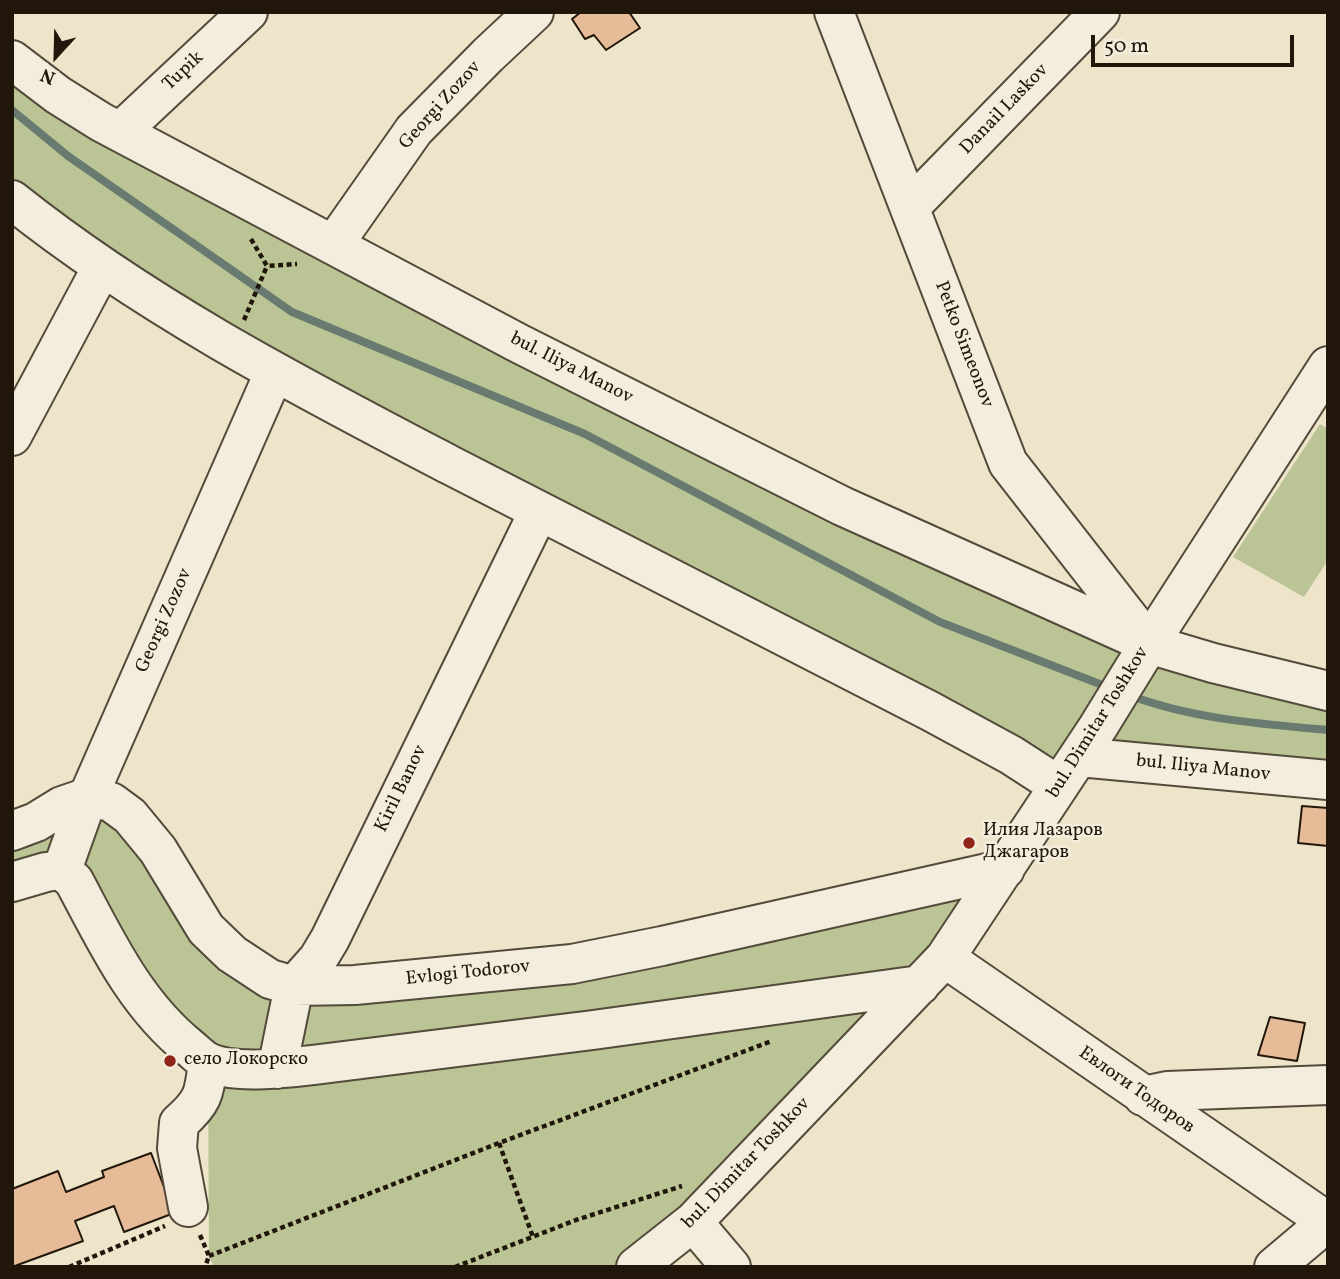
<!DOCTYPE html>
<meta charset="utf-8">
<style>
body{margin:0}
#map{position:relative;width:1340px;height:1279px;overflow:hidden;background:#ede4ca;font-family:Vollkorn,serif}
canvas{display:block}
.frame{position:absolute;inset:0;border:14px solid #21160a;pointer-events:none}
.north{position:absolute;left:21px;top:21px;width:70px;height:70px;-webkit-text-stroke:5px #f3eddd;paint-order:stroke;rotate:202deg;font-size:19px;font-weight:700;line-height:28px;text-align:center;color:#21160a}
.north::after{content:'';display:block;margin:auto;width:24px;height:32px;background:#21160a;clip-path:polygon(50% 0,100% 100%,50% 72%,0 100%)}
.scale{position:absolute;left:1091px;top:35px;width:203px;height:32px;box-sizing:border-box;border:4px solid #21160a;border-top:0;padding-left:9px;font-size:21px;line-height:24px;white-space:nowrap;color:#21160a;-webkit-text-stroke:5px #f3eddd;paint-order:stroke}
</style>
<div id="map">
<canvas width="1340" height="1279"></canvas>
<div class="frame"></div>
<div class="north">N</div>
<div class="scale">50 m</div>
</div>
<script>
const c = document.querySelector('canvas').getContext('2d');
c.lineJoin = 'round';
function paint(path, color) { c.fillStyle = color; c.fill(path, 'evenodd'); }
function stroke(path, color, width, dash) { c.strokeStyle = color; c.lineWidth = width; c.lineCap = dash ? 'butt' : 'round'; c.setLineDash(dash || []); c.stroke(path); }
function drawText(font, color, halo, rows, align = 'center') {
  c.font = font + ' Vollkorn,serif'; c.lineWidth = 5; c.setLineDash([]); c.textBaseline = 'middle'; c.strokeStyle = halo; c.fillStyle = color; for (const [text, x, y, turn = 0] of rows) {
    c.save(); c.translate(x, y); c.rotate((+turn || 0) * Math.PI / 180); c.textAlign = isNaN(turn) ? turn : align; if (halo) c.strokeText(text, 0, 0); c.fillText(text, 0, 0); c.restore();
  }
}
paint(new Path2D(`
 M12 60 842 506 1328 691V780L1079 757 1059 786 539 511 12 200Z
 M1320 424 1328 429V560L1304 597 1233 557Z
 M88 797 232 954 355 985 1005 869 636 1267H214L209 1256 208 1062 74 881 12 882V831Z`), '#bac495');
stroke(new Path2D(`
 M12 110 68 156 292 312 585 434 940 622 1110 688
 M1129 695C1192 719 1261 724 1328 730`), '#697b70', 8);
const building = new Path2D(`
 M581 12H629L640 28 606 50 594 35 585 39 572 19Z
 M1302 806 1328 808V846L1298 843Z
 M1270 1017 1305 1023 1297 1061 1258 1055Z
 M151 1153 174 1213 124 1232 114 1206 75 1221 83 1241 12 1267V1189L58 1171 66 1192 104 1177 102 1171Z`);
paint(building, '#e6bb98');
stroke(building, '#21160a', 2);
const minor = new Path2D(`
 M834 12 1008 463 1146 640
 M12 60 58 95 101 122 520 344 842 506 1149 644 1213 663 1328 691
 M120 132 248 12
 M12 200C146 307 299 386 450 465 610 547 770 629 930 711L1011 755 1059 786
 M910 207 1100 12
 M334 244 414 130 488 55 534 12
 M12 436 102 267
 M1079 757 1328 780
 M12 831 36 822 62 806 88 797 111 802 130 816 158 850 206 929 232 954 270 979 294 986 355 985 572 964 662 946 1005 869
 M62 870 88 797 274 373
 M12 882 46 872 62 870 74 881C106 941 135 1004 190 1048 195 1052 201 1058 206 1061 232 1075 284 1068 313 1065L593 1030 920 985
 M945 958 1328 1222
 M277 1069 294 986 318 959 330 939 539 511
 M1143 1096 1167 1091 1328 1085
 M188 1207 177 1148 179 1123C204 1101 204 1094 208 1062
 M693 1222 731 1267
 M636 1267 693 1222 945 958 1098 727 1149 644 1328 366
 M1274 1267 1312 1235 1320 1219`);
stroke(minor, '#544a3a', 42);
stroke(new Path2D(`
 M251 239 267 266 297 264
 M244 320 267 266
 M499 1143 533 1237
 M200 1235 209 1256 205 1267
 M209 1256 499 1143 772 1041
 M69 1267 165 1226
 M455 1267 576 1220 682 1186`), '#21160a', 4.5, [5, 3.5]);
stroke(minor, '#f3eddd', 38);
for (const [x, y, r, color] of [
 [969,843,7,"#8f2418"],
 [170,1061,7,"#8f2418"]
]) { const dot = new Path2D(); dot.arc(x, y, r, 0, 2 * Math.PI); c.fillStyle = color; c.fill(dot); stroke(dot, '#f3eddd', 2.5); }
drawText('19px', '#21160a', '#f3eddd', [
 ["Tupik",184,72,-43],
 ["Georgi Zozov",441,106,-48],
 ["Danail Laskov",1005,110,-46],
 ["Petko Simeonov",963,345,69],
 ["bul. Iliya Manov",571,369,27],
 ["Georgi Zozov",165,621,-66],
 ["bul. Dimitar Toshkov",1099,723,-58],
 ["bul. Iliya Manov",1203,769,6],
 ["Kiril Banov",402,789,-64],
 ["Evlogi Todorov",468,974,-6],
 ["Евлоги Тодоров",1136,1091,35],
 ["bul. Dimitar Toshkov",747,1164,-46]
]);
drawText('19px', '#21160a', '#f3eddd', [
 ["Илия Лазаров",983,832],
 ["Джагаров",983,854],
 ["село Локорско",184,1061]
], 'left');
</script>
